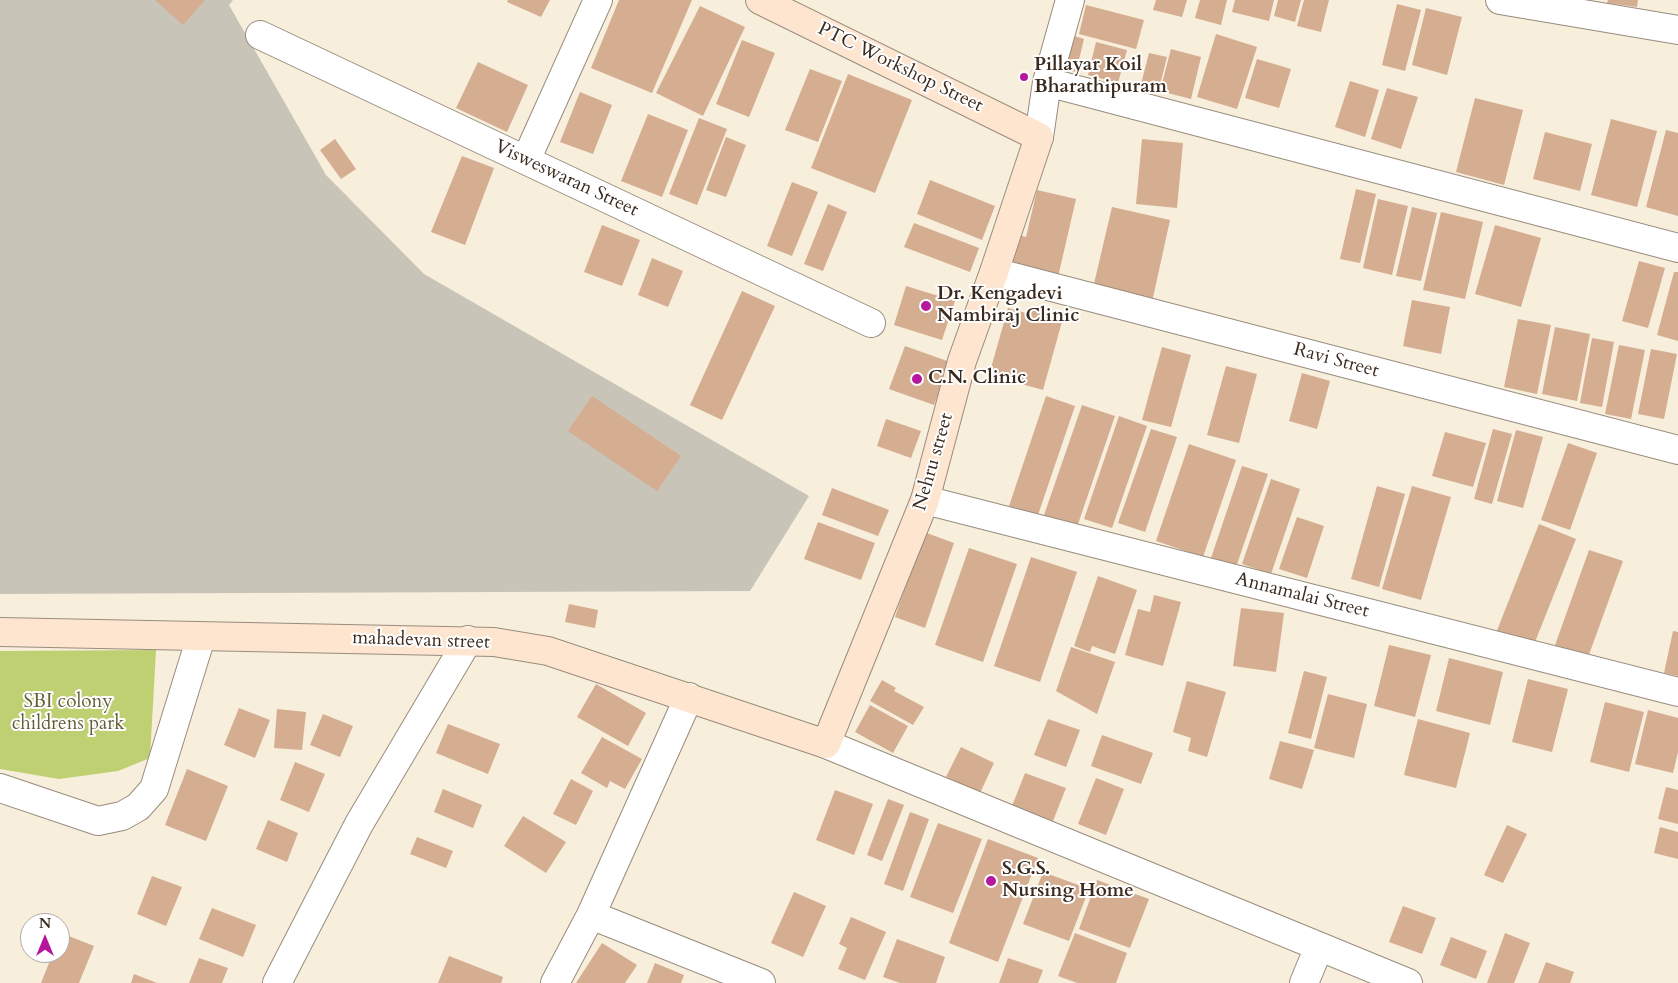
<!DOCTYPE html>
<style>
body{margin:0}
#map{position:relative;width:1678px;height:983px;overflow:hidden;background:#f7eedc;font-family:Cardo,serif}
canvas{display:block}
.north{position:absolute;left:20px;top:913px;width:50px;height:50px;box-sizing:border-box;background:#fff;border:1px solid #b1aaa5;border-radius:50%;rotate:0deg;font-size:14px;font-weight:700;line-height:20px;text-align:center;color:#3b2a1e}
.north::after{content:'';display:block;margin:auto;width:18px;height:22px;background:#b5179e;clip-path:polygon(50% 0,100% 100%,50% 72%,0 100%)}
</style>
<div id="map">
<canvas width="1678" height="983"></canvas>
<div class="north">N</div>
</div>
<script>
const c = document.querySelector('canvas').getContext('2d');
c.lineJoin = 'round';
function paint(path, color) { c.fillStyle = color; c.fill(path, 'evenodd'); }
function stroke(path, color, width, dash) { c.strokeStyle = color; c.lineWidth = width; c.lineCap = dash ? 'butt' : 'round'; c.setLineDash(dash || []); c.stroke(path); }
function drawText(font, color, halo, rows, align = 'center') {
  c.font = font + ' Cardo,serif'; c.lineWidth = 4; c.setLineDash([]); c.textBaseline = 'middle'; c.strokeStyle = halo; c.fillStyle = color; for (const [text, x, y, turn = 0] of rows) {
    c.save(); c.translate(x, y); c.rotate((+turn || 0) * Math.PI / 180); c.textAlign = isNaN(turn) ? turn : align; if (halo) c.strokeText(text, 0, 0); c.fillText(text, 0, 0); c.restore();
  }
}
paint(new Path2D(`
 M0 0H233L229 5 326 175 424 274 809 496 750 591 0 594Z`), '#c8c4b8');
paint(new Path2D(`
 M156 650 150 758 118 771 59 779 0 769V651Z`), '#bfd073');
paint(new Path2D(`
 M155 0H205L183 25Z
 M508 0H550L541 17 507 2Z
 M619 0H692L652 93 591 68Z
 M1156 0H1187L1182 17 1153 10Z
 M1200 0H1227L1221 25 1195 18Z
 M1235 0H1274L1269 21 1232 12Z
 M1278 0H1301L1295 22 1274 16Z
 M1304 0H1329L1321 32 1297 26Z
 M1608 0H1638L1637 7 1607 3Z
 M1397 4 1421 10 1405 71 1382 65Z
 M1086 5 1144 20 1136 49 1079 34Z
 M700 6 745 27 703 116 656 93Z
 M1426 8 1462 17 1447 75 1412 65Z
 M1068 34 1084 39 1076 72 1060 68Z
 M1216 34 1257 47 1237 109 1197 97Z
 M742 40 775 53 749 117 716 104Z
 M1096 42 1127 50 1118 83 1088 75Z
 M1171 49 1201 57 1191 99 1160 91Z
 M1149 53 1167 57 1158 93 1140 88Z
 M1257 59 1291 69 1279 108 1245 98Z
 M478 62 528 85 507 132 456 108Z
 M810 69 842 81 818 142 785 130Z
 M848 74 912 100 875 193 811 168Z
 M1350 81 1379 90 1365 137 1335 127Z
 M1387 88 1418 97 1401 149 1371 139Z
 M580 92 612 105 593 154 560 142Z
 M1475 98 1523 110 1504 185 1456 172Z
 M648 114 688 130 662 197 621 181Z
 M699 118 727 129 697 205 669 194Z
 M1611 119 1657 131 1637 207 1591 195Z
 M1666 130 1678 133V216L1646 207Z
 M1545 132 1592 144 1580 191 1533 179Z
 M726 137 746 145 726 197 706 190Z
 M335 139 356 169 341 179 320 150Z
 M1142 139 1183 143 1177 208 1136 204Z
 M462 156 494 168 465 245 431 232Z
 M930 180 995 206 982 240 917 214Z
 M792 182 818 192 792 256 767 246Z
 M1356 189 1376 194 1360 263 1340 259Z
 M1037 190 1076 199 1058 277 1007 265 1015 234 1026 237Z
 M1378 199 1408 206 1392 275 1363 268Z
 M828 204 847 212 823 271 804 264Z
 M1112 207 1170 220 1152 302 1093 288Z
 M1412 207 1437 213 1421 281 1396 276Z
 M1441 212 1483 222 1465 299 1423 290Z
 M914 223 979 248 970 272 904 247Z
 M602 225 640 240 622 286 584 272Z
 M1495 225 1541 238 1521 307 1475 294Z
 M652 258 683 271 668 307 638 295Z
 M1639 261 1665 268 1648 328 1622 321Z
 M1674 272H1678V341L1657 335Z
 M906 286 955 301 942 340 894 325Z
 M742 291 775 306 722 420 690 405Z
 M1412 300 1450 307 1441 354 1403 346Z
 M1008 308 1026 313 1027 308 1063 318 1043 390 989 375Z
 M1518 319 1551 325 1537 394 1504 387Z
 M1555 327 1590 334 1577 401 1542 394Z
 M1592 338 1614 342 1602 407 1580 403Z
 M1619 345 1645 350 1631 419 1605 414Z
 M905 346 950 362 934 405 889 389Z
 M1162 347 1191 355 1171 427 1142 420Z
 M1651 349 1677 354 1664 419 1638 414Z
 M1226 366 1257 374 1239 443 1207 435Z
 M1302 373 1330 381 1317 429 1289 421Z
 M592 396 681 456 657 491 568 431Z
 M1046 396 1075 406 1038 515 1009 506Z
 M1082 405 1115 416 1076 530 1043 518Z
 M1119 416 1147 426 1112 528 1084 519Z
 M886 419 921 431 911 458 877 446Z
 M1151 429 1177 437 1145 532 1118 523Z
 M1493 429 1512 434 1492 504 1474 499Z
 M1516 430 1543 437 1523 508 1497 501Z
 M1445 432 1486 443 1473 487 1432 476Z
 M1568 443 1597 453 1570 530 1541 520Z
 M1189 444 1236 460 1203 557 1156 541Z
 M1242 466 1268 474 1236 567 1211 558Z
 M1271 479 1300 489 1271 574 1242 564Z
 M1377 486 1405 494 1379 587 1351 579Z
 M1412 486 1451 497 1421 600 1382 589Z
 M832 488 889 510 878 536 822 515Z
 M1297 517 1324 526 1307 578 1279 569Z
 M818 522 875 543 861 580 804 559Z
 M1539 524 1576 539 1533 647 1496 633Z
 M924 532 954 543 925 628 895 617Z
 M969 548 1017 564 983 662 935 645Z
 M1589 550 1623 561 1587 660 1554 648Z
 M1031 557 1077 572 1040 682 994 666Z
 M1098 576 1137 590 1115 654 1092 646 1090 652 1074 646Z
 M1154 595 1181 602 1163 666 1125 655 1138 609 1150 612Z
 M569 604 598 610 595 628 565 622Z
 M1241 608 1284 613 1276 672 1233 666Z
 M1673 631 1678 632V676L1664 673Z
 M1389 645 1431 655 1415 717 1374 706Z
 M1071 647 1115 662 1097 714 1056 691Z
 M1449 658 1503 672 1490 725 1436 711Z
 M1304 671 1327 677 1311 739 1288 733Z
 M1528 679 1568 689 1552 752 1512 742Z
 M882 680 896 688 894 691 924 707 913 725 870 701Z
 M1187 681 1226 692 1207 757 1188 751 1191 738 1173 732Z
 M596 684 646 713 628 746 577 717Z
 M1328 694 1367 704 1354 758 1314 748Z
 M1605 702 1644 712 1629 772 1590 762Z
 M870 705 908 726 893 753 855 732Z
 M239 708 270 720 255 758 224 745Z
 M277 709 306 712 302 750 274 748Z
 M1648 710 1678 718V752L1673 773 1635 764Z
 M323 714 353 726 340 757 310 745Z
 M1048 719 1080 730 1066 767 1034 755Z
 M1418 719 1470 733 1456 788 1404 775Z
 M448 724 500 744 488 774 436 753Z
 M1102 735 1153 753 1141 784 1091 766Z
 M602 737 642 759 625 789 610 781 607 788 581 773Z
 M1280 741 1314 750 1302 789 1269 779Z
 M961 747 994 763 980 793 946 777Z
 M295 762 325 774 309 812 280 800Z
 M187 769 228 786 206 841 165 825Z
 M1025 773 1066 788 1053 821 1012 806Z
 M1096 778 1124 789 1106 835 1078 824Z
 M571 779 593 791 576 825 553 814Z
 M1666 787 1678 790V824L1658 819Z
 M443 789 482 805 473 828 434 812Z
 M835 790 873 804 854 855 816 840Z
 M888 799 904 805 882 861 867 855Z
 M910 812 929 819 903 891 884 884Z
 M523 816 566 842 546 873 504 846Z
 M268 820 298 833 287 862 256 849Z
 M938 823 982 839 953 913 910 897Z
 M1507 825 1527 834 1503 883 1484 875Z
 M1660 827 1678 832V859L1654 853Z
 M417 837 453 851 446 868 410 854Z
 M988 839 1038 858 998 962 949 943Z
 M1043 872 1089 889 1069 941 1023 924Z
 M152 876 182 887 166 926 137 914Z
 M1097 880 1149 899 1130 948 1079 929Z
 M794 892 826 906 803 957 771 943Z
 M1403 906 1436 918 1422 954 1389 942Z
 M212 908 256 925 243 957 199 939Z
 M851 917 886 932 865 980 838 969 847 948 839 944Z
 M61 933 94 946 79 983H41L53 953H60Z
 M1075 933 1127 953 1116 983H1077L1058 976Z
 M1505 933 1530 943 1514 983H1487Z
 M1451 937 1487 951 1476 979 1440 965Z
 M897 939 945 957 936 983H900L883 977Z
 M602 943 637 965 625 983H576Z
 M449 956 503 977 501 983H438Z
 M199 958 228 968 222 983H189Z
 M1008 958 1043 970 1038 983H999Z
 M1546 962 1574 972 1570 983H1538Z
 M655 963 684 975 681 983H647Z
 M134 974 157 983H131Z`), '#d5ad91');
const street = new Path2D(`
 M1500 0 1678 30
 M260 35 871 323
 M1047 82 1678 248
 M1039 137 1047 82 1070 0
 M526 160 598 0
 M994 272 1678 450
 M925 500 1678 692
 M826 744 1408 983
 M0 788 98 821 122 816 138 807 154 789 201 637
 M591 915 761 983
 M277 983 359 824 468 640
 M555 983 591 915 689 697
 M1304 983 1319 947`);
const secondary = new Path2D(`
 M0 632 494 642 548 651 826 744 925 500 962 361 994 272 1039 137 760 0`);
stroke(street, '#998c7d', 30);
stroke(secondary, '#998c7d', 30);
stroke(street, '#fff', 28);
stroke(secondary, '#fde5d0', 28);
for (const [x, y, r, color] of [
 [1024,77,5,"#b5179e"],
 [926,306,6,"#b5179e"],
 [917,379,6,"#b5179e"],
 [991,881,6,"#b5179e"]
]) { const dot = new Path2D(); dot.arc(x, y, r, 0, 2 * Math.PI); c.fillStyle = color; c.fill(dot); stroke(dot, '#fff', 2); }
drawText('bold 19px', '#3b2a1e', '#fff', [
 ["Pillayar Koil",1034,66],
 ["Bharathipuram",1034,88],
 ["Dr. Kengadevi",937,295],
 ["Nambiraj Clinic",937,317],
 ["C.N. Clinic",928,379],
 ["S.G.S.",1002,870],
 ["Nursing Home",1002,892]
], 'left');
drawText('19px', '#3b2a1e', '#fff', [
 ["PTC Workshop Street",900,68,26],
 ["Visweswaran Street",566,179,25],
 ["Ravi Street",1336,361,15],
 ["Nehru street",934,462,-74],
 ["Annamalai Street",1302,596,14],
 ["mahadevan street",421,641,2]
]);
drawText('19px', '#635c38', '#fff', [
 ["SBI colony",68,703],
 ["childrens park",68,725]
]);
</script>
